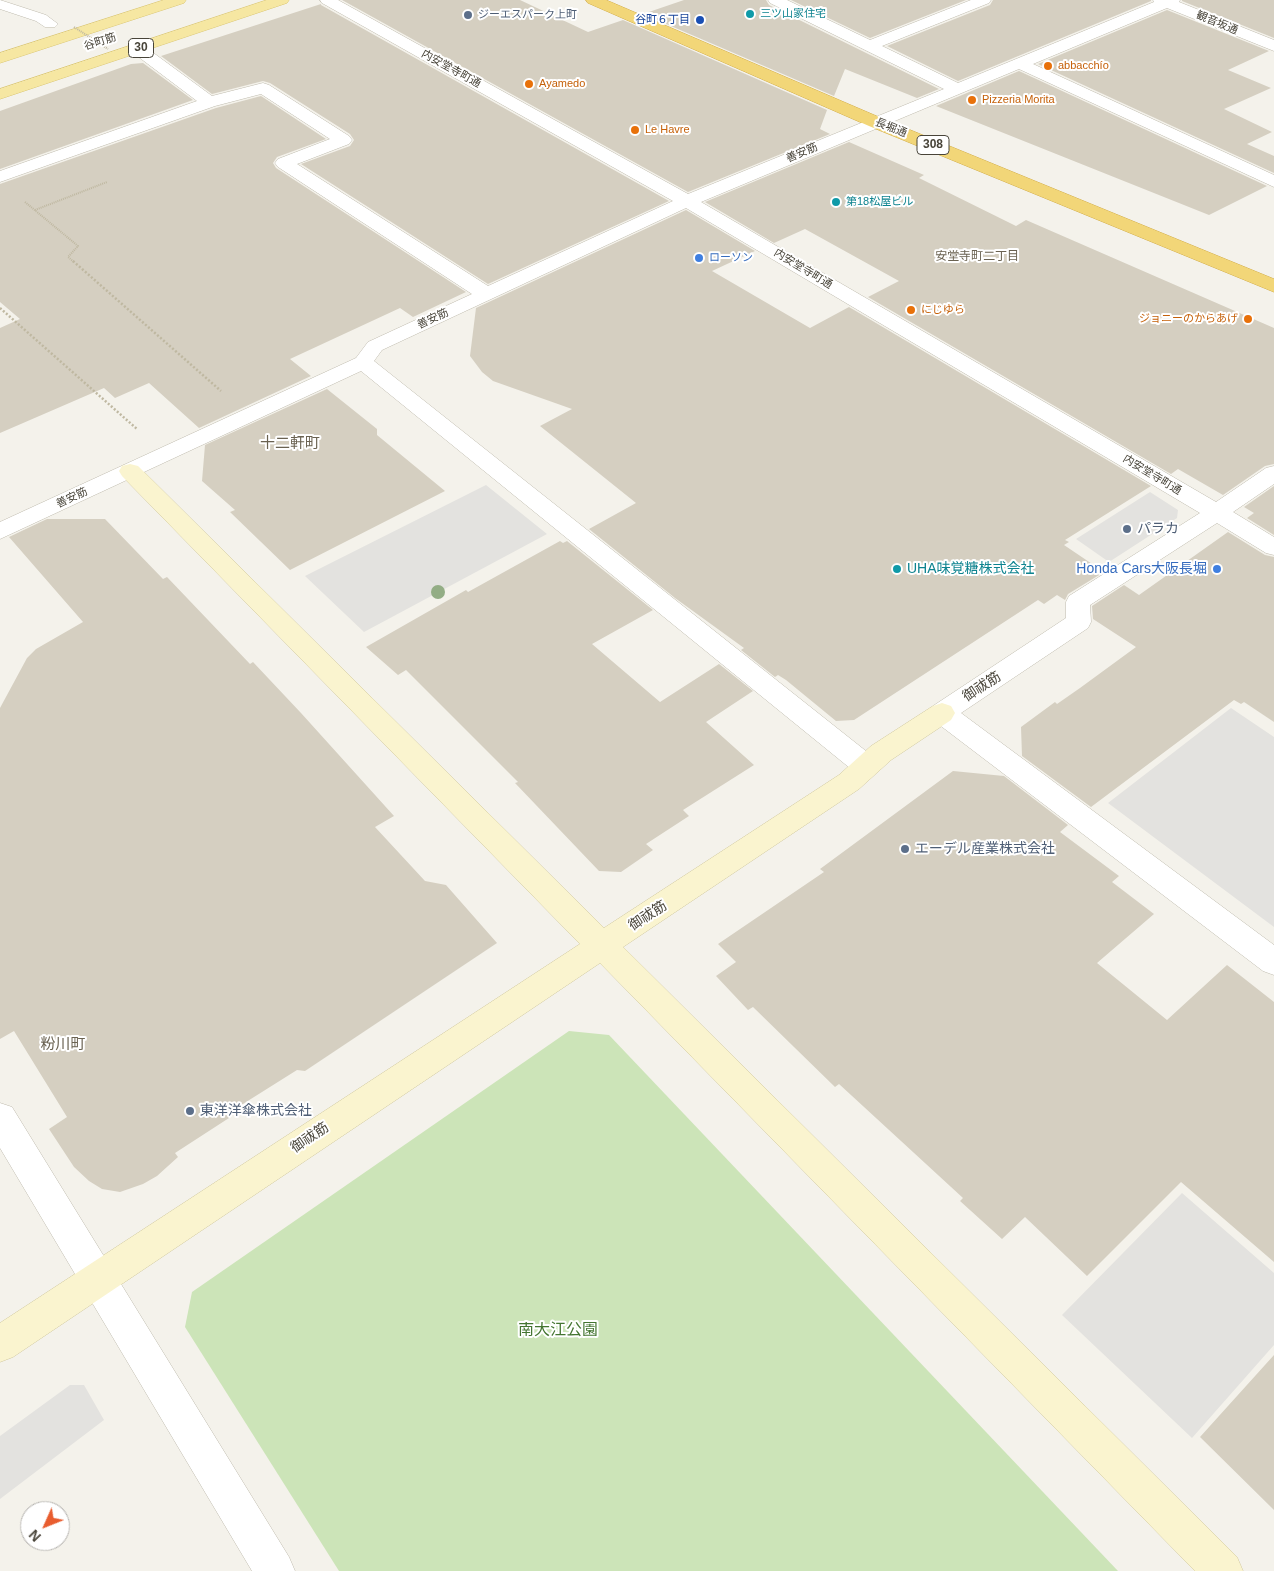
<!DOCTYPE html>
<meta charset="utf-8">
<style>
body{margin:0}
#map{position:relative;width:1274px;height:1571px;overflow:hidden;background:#f4f2eb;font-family:Helvetica,sans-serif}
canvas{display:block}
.north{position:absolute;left:20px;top:1501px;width:50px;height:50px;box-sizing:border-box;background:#fff;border:1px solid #b6b4b0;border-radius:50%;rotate:226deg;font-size:14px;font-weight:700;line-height:20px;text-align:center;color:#484439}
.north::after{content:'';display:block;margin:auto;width:18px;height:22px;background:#e85d2f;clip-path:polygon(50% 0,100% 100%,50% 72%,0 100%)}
</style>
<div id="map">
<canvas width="1274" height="1571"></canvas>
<div class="north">N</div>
</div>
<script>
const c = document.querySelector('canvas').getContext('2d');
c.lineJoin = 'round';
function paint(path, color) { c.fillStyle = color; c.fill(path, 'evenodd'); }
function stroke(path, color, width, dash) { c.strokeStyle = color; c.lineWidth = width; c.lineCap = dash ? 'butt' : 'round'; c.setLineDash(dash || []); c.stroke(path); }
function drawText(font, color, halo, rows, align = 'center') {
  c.font = font + ' Helvetica,"Noto Sans JP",sans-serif'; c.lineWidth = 4; c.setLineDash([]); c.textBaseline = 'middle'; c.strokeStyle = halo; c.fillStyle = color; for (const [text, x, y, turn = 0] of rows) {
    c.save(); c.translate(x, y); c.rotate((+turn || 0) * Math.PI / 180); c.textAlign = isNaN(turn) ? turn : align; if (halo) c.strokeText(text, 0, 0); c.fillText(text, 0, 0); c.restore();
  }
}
paint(new Path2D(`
 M569 1031 609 1035 1118 1571H339L185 1327 192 1292Z`), '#cce4b8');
paint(new Path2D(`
 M486 485 547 534 364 632 305 576Z
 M1150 492 1178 510 1177 518 1109 562 1076 539Z
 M1231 708 1274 737V927L1108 803Z
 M1182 1193 1274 1273V1345L1192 1438 1062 1315Z
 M70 1385H84L104 1420 0 1499V1436Z`), '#e3e2df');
paint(new Path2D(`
 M342 0H520L588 32 623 20 827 110 820 129 830 134 688 192Z
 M684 0H766L769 5 939 89 917 98 845 69 834 96 643 14Z
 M791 0H966L870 38Z
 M993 0H1151V1L958 81 887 46 990 5Z
 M1182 0H1274V38L1182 1Z
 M321 4V5L669 201 488 284 301 164 350 146 354 140 350 134 270 83 263 81 212 94 161 56Z
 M1167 10 1269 51 1228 70 1271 88 1224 109 1272 132 1247 144 1274 156V173L1038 64Z
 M143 63 193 100 0 169V111L131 64Z
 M1019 71 1267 186 1209 215 936 106Z
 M261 96 326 139 277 157 273 163 276 168 466 292 413 317 400 308 290 359 311 376 199 428 149 383 115 398 104 388 0 433V328L20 319 0 302V184L216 108Z
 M849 142 924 175 919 178 1016 226 1026 220 1274 328V464L1265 466 1223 495 1178 469 1171 474 868 297 899 281 805 229 774 243 705 202Z
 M686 210 755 251 712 271 810 328 849 307 1151 486 1065 540 1069 542 1064 545 1104 572 1068 594 1065 600 1057 595 1044 604 1038 600 854 720 836 721 786 680 778 675 775 677 741 650 744 648 675 598 589 529 636 503 540 426 572 409 493 381 482 372 470 356 476 308Z
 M327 389 377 429V435L445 491 290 570 230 512 235 510 202 481 205 445Z
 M1274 486V535L1247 518 1254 513 1244 507Z
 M47 519H105L163 579 167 577 250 664 253 662 301 713 394 816 375 827 425 881 446 885 497 943 305 1071 297 1070 227 1114 229 1118 175 1153 178 1157 157 1176 143 1184 120 1192 102 1189 89 1181 74 1167 49 1129 67 1117 14 1031 0 1039V708L27 658 36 649 83 622 9 537Z
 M1228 532 1265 555 1274 557V722L1244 702 1241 704 1234 700 1091 807 1022 756 1021 727 1055 702 1057 704 1080 688 1136 647 1093 619 1092 606 1124 585 1139 595Z
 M560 541 563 543 567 541 653 610 592 644 660 702 719 664 753 691 706 722 754 765 683 810 689 816 646 844 653 850 621 872 599 871 515 783 518 782 406 670 398 675 366 647 466 590 468 592Z
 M953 771 1004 776 1068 825 1060 832 1119 876 1112 882 1154 914 1097 963 1167 1020 1227 965 1274 1002V1262L1181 1182 1087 1276 1025 1217 1002 1239 960 1201 963 1198 839 1084 835 1087 753 1007 748 1010 716 976 736 962 718 944 824 872 820 869Z
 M1274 1355V1510L1200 1437Z`), '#d5cfc1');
const street = new Path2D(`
 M0 0 46 15 58 24 55 27H45L36 21 0 9Z
 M320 0H338L688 194 944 89 770 3 768 0H787L870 40 971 0H991L989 3 882 46 958 83 1154 2 1153 0H1180L1179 2 1274 40V51L1167 8 1033 64 1274 175V187L1019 69 701 202 1216 502 1266 468 1274 466V484L1233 512 1274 537V555L1266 553 1217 523 1090 605 1091 622 1088 628 961 713 1274 945V975L1263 971 933 720 929 713 933 706 1066 618V602L1069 596 1200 513 686 208 382 350 374 361 876 759 880 766 876 773 866 776 856 773 361 371 0 539V522L356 358 368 342 472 294 278 167 275 163 278 159 330 139 261 94 215 106 0 182V171L197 101 132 52 130 49 132 46H144L212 96 263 83 269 85 349 136 352 140 349 144 297 164 488 286 673 201 322 3Z
 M0 1103 12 1107 289 1557 295 1571H252L0 1148Z`);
const secondary = new Path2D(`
 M130 464 138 466 604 928 839 775 871 746 933 706 942 703 951 706 955 713 951 720 891 760 859 789 623 947 1237 1557 1243 1571H1195L600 963 13 1357 0 1362V1323L580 944 122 476 119 471 122 466Z`);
const primary = new Path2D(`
 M164 0H186L184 3 0 63V53Z
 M267 0H289L287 3 0 99V89Z`);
const highway = new Path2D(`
 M586 0H606L881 118 1274 279V292L869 126 588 3Z`);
stroke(street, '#bfbbae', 1);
stroke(secondary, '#d0c89f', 1);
stroke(primary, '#dac673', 1);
stroke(highway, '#d1ac48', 1);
stroke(new Path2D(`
 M25 202 78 246 68 257 74 262
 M35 210 107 182`), '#bfb8a1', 2, [1, 1]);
stroke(new Path2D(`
 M73 261 221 391
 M0 308 137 429`), '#bfb8a1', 2.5, [2, 2]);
paint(street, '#fff');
paint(secondary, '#faf4cf');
paint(primary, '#f6e7a2');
paint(highway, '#f2d678');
stroke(new Path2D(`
 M74 27 108 49`), '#bfb8a1', 2, [1, 1]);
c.fillStyle = '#93ad85';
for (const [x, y] of [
 [438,592]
]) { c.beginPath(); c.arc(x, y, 7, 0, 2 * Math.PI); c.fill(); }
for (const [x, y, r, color] of [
 [750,14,5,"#0f9aa8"],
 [468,15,5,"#5c6f8a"],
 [700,20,5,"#1a4fb4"],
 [1048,66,5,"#e8710a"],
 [529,84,5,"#e8710a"],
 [972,100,5,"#e8710a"],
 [635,130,5,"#e8710a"],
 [836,202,5,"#0f9aa8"],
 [699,258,5,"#3f7fe0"],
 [911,310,5,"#e8710a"],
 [1248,319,5,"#e8710a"],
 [1127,529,5,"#5c6f8a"],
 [897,569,5,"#0f9aa8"],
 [1217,569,5,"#3f7fe0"],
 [905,849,5,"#5c6f8a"],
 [190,1111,5,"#5c6f8a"]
]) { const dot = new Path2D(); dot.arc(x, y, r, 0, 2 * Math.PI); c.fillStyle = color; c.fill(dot); stroke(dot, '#fff', 2); }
drawText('11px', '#0d838f', '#fff', [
 ["三ツ山家住宅",760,14],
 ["第18松屋ビル",846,202]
], 'left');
drawText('11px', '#4e5e75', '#fff', [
 ["ジーエスパーク上町",478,15]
], 'left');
drawText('11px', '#164399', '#fff', [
 ["谷町６丁目",690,20]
], 'right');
drawText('11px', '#484439', '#fff', [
 ["観音坂通",1217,23,22],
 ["谷町筋",100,42,-18],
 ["内安堂寺町通",451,69,29],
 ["長堀通",891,128,22],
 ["善安筋",802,153,-23],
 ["内安堂寺町通",803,269,31],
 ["善安筋",433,319,-25],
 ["内安堂寺町通",1152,475,31],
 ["善安筋",72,498,-25]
]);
drawText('11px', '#c56008', '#fff', [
 ["abbacchío",1058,66],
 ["Ayamedo",539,84],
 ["Pizzeria Morita",982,100],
 ["Le Havre",645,130],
 ["にじゆら",921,310],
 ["ジョニーのからあげ",1238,319,"right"]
], 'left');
drawText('11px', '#366cbe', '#fff', [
 ["ローソン",709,258]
], 'left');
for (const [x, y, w] of [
 [141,48,25],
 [933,145,32]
]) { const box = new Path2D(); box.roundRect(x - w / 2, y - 9.5, w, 19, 4); c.fillStyle = '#fff'; c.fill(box); stroke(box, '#484439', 1); }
drawText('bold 12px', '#484439', null, [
 ["30",141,48],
 ["308",933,145]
]);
drawText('12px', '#6a6251', '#fff', [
 ["安堂寺町二丁目",977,257]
]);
drawText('14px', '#4e5e75', '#fff', [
 ["パラカ",1137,529],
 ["エーデル産業株式会社",915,849],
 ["東洋洋傘株式会社",200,1111]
], 'left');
drawText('14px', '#0d838f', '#fff', [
 ["UHA味覚糖株式会社",907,569]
], 'left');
drawText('14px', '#366cbe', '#fff', [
 ["Honda Cars大阪長堀",1207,569]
], 'right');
drawText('14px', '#484439', '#fff', [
 ["御祓筋",982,687,-33],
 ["御祓筋",648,916,-33],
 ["御祓筋",310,1138,-34]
]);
drawText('15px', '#6a6251', '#fff', [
 ["十二軒町",290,444],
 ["粉川町",63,1045]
]);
drawText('16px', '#447531', '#fff', [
 ["南大江公園",558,1331]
]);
</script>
